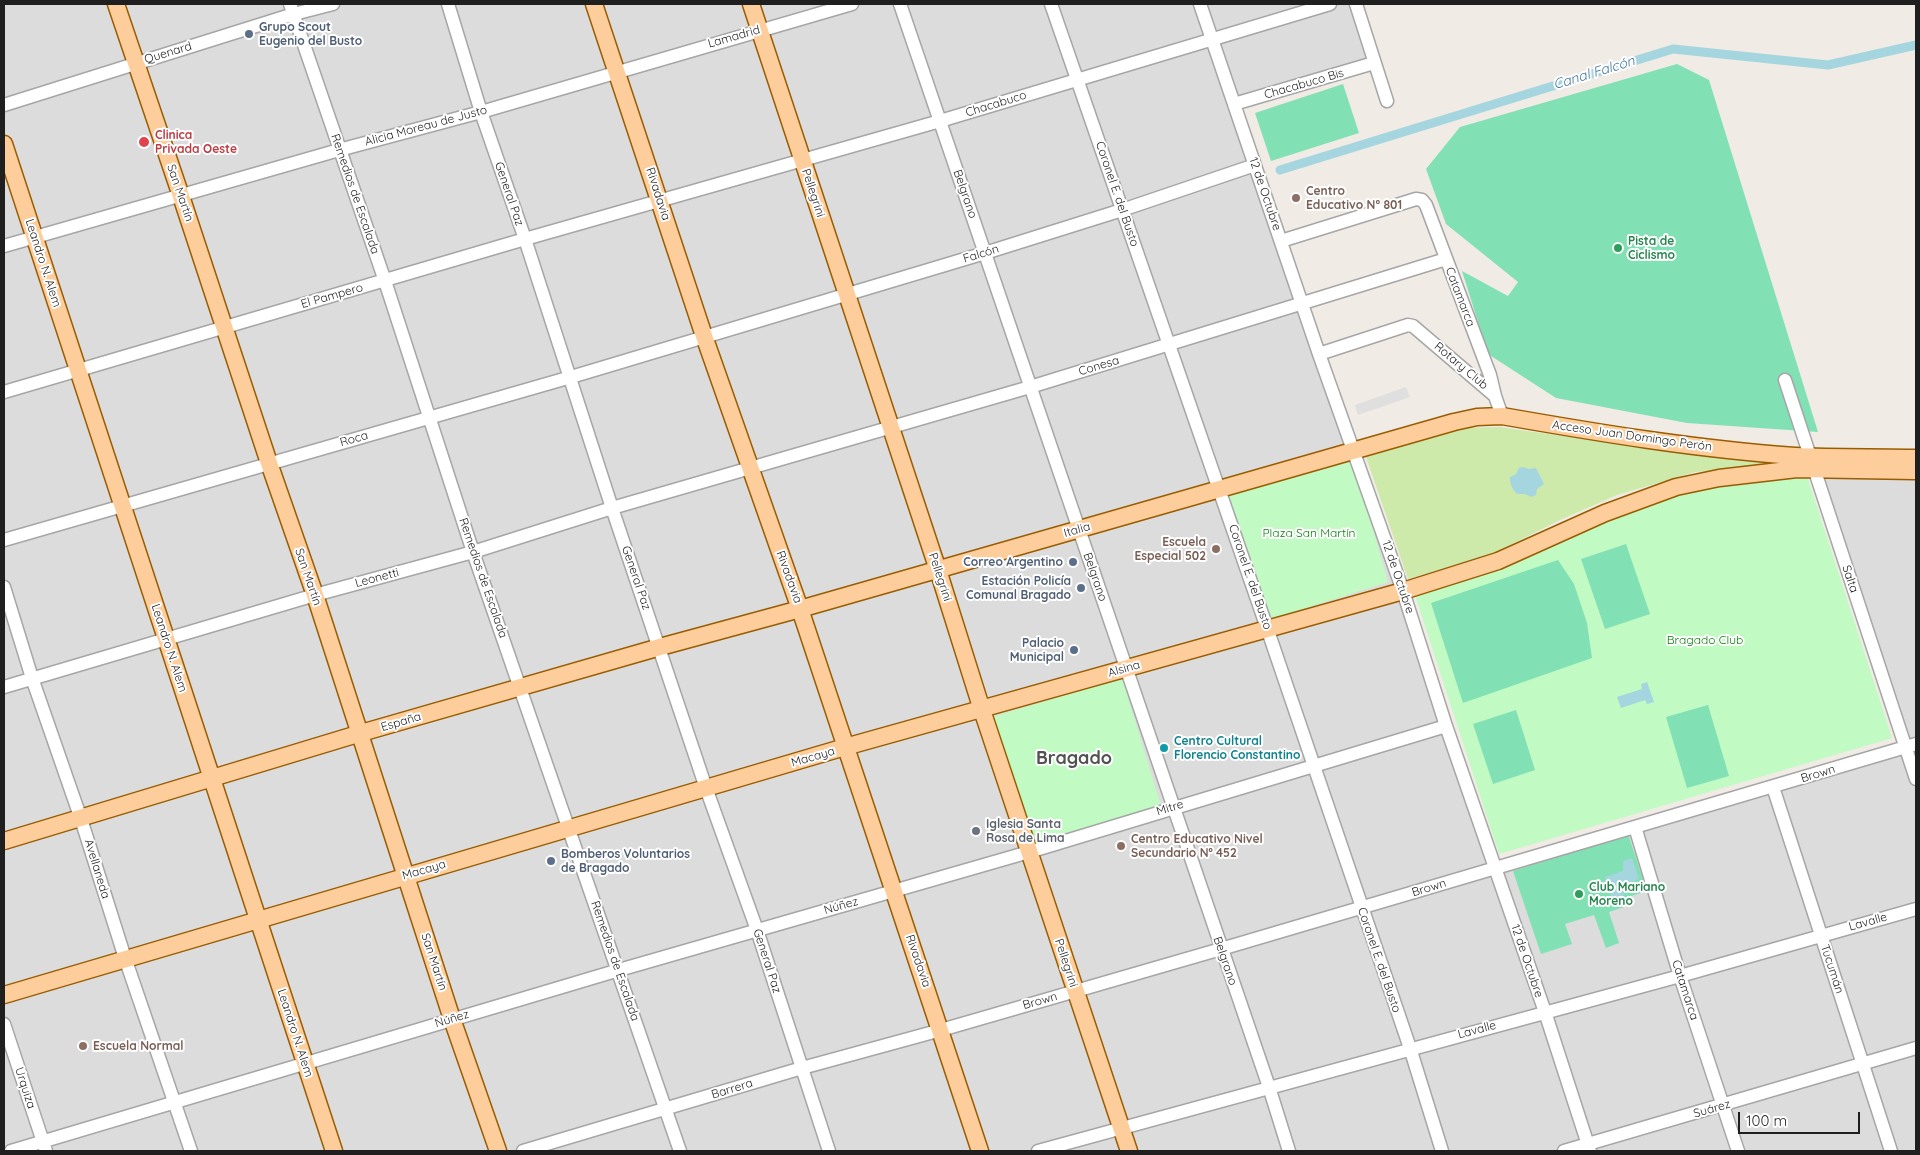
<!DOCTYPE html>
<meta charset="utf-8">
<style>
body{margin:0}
#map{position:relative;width:1920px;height:1155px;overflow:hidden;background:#f0ebe5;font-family:Quicksand,sans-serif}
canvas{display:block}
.frame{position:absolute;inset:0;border:5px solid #1f1f1f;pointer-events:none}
.scale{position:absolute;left:1738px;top:1112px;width:122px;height:22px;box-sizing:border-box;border:2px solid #1f1f1f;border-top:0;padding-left:6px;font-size:15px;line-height:18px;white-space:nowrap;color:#1f1f1f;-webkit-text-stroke:4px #fff;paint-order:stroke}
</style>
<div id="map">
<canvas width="1920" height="1155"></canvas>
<div class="frame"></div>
<div class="scale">100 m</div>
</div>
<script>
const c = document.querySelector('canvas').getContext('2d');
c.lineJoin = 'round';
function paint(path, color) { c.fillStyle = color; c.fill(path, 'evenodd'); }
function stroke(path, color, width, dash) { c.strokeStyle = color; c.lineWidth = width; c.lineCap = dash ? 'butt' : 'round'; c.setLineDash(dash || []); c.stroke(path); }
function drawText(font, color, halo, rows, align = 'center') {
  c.font = font + ' Quicksand,sans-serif'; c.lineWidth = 4; c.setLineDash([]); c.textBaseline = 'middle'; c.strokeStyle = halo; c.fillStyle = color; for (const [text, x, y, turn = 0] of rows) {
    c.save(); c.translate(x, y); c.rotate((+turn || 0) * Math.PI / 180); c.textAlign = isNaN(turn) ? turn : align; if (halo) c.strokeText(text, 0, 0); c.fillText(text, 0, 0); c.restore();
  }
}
paint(new Path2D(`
 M4 4H1356L1374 63 1235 104 1494 869 1906 747 1813 468 1916 471V1151H4Z`), '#dddcdc');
paint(new Path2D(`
 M1500 427C1596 441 1692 455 1790 458L1789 466 1695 472 1617 495 1560 520 1492 554 1408 579 1365 454 1459 428Z`), '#ceeaaa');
paint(new Path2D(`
 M1352 455 1388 582 1271 619 1227 490Z
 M1797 473 1808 479 1892 738 1499 854 1416 598 1421 589 1512 565 1607 519 1704 484Z
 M1122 678 1161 806 1031 845 992 717Z`), '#c1fac2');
paint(new Path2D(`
 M1677 64 1709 80 1818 432 1687 423 1556 398 1488 354 1462 271 1508 296 1518 282 1446 224 1426 169 1460 127Z
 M1343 84 1359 133 1271 161 1255 113Z
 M1626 544 1650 614 1605 629 1581 559Z
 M1558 560 1574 584 1587 623 1592 658 1463 703 1431 603Z
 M1708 705 1729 776 1687 788 1666 717Z
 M1516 710 1535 770 1493 784 1473 724Z
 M1628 834 1647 891 1628 897 1630 905 1609 912 1619 943 1606 948 1594 915 1565 924 1572 944 1541 954 1513 871Z`), '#82e0b5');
paint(new Path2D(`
 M1406 387 1410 397 1358 415 1355 405Z`), '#dfdfdf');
paint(new Path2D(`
 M1523 467 1529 469 1536 468 1544 484 1537 489 1536 495 1531 497 1525 494H1517C1513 491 1509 482 1510 477L1516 474 1519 468Z
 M1647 682 1654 702 1647 704 1645 700 1621 708 1617 697 1642 689 1641 684Z
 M1632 858 1639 879 1624 885 1623 901 1614 905 1605 877 1623 871V861Z`), '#a5d5de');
stroke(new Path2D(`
 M1280 170 1673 49 1828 65 1916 45`), '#a5d5de', 9);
const minor = new Path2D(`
 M290 4 385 281 473 552 680 1151
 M448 4 481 112 525 239 612 508 706 788 757 930 829 1151
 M900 4 1269 1087 1289 1151
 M1051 4 1267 628 1410 1048 1442 1151
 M1200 4 1319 354 1403 591 1446 726 1545 1012 1590 1151
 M1356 4 1387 101
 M1234 104 1374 63
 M4 105 294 14 333 4
 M1281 241 1416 199 1422 200 1426 205 1490 375 1495 396
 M4 246 339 150 481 112 852 4
 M1319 354 1408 325 1413 326 1495 396 1502 416
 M1785 380 1916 779
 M4 392 525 239 940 121 1330 4
 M4 540 571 377 985 253 1122 210 1255 165
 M4 587 32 678 81 819 125 958 191 1151
 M4 687 315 595 473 552 612 508 1030 387 1446 259
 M1773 787 1891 1151
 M1635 827 1680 976 1738 1151
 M4 1024 46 1151
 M11 1151 619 970 1029 852 1446 726
 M523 1151 802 1068 941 1030 1221 949 1916 744
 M1038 1151 1680 976 1916 909
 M1564 1151 1916 1048`);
const major = new Path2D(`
 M116 4 181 196 269 463 315 595 452 1019 498 1151
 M594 4 704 336 800 609 980 1151
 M751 4 938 570 982 710 1129 1151
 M4 144 334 1151
 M4 841 361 733 660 647 800 609 1454 422 1477 417 1502 416C1599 433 1696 449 1795 456 1835 458 1876 457 1916 458
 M4 995 845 747 1403 591 1498 561 1605 513 1676 487 1719 478 1797 469 1916 471`);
stroke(minor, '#a6a6a6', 15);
stroke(major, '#995c00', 19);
stroke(minor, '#fff', 12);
stroke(major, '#fdcd9c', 16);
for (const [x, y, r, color] of [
 [249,34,5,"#5c6f8a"],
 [144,142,6,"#e0444e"],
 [1296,198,5,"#8d6e63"],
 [1618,248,5,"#2e9e5b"],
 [1216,549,5,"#8d6e63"],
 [1073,562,5,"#5c6f8a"],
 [1081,588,5,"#5c6f8a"],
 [1074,650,5,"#5c6f8a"],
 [1164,748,5,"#0f9aa8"],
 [976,831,5,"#6b7280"],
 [1121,846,5,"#8d6e63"],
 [551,861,5,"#5c6f8a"],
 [1579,894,5,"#2e9e5b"],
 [83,1046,5,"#8d6e63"]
]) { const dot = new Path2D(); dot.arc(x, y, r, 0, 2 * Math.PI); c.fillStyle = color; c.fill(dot); stroke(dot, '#fff', 2); }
drawText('bold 12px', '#4e5e75', '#fff', [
 ["Grupo Scout",259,27,"left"],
 ["Eugenio del Busto",259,41,"left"],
 ["Correo Argentino",1063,562],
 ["Estación Policía",1071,581],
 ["Comunal Bragado",1071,595],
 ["Palacio",1064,643],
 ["Municipal",1064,657],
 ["Bomberos Voluntarios",561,854,"left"],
 ["de Bragado",561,868,"left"]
], 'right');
drawText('12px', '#1f1f1f', '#fff', [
 ["Lamadrid",734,37,-16],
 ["Quenard",168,53,-17],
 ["Chacabuco Bis",1304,84,-16],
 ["Chacabuco",996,104,-17],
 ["Alicia Moreau de Justo",426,126,-15],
 ["San Martín",180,193,71],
 ["Pellegrini",813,193,72],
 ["Remedios de Escalada",355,194,71],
 ["General Paz",509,194,71],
 ["Rivadavia",658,194,72],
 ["Belgrano",965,194,71],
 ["Coronel E. del Busto",1117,194,71],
 ["12 de Octubre",1265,194,71],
 ["Falcón",981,254,-17],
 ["Leandro N. Alem",43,263,72],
 ["El Pampero",332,296,-16],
 ["Catamarca",1460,297,69],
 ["Conesa",1099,366,-17],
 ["Rotary Club",1461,366,40],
 ["Acceso Juan Domingo Perón",1632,436,8],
 ["Roca",354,439,-16],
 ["Italia",1077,530,-16],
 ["San Martín",308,577,71],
 ["Rivadavia",789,577,70],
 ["Pellegrini",940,577,72],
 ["Belgrano",1095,577,71],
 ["Coronel E. del Busto",1250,577,71],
 ["12 de Octubre",1398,577,71],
 ["Leonetti",377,578,-15],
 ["Remedios de Escalada",483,578,71],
 ["General Paz",636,578,71],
 ["Salta",1850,579,72],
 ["Leandro N. Alem",169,648,72],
 ["Alsina",1124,669,-16],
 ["España",401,722,-16],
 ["Macaya",813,757,-16],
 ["Brown",1818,774,-17],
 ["Mitre",1170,808,-17],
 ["Avellaneda",97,869,73],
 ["Macaya",424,870,-16],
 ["Brown",1429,888,-17],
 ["Núñez",841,906,-16],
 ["Lavalle",1868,922,-16],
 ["Coronel E. del Busto",1379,960,71],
 ["Remedios de Escalada",615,961,71],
 ["General Paz",767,961,72],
 ["Rivadavia",918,961,71],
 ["Belgrano",1225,961,71],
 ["12 de Octubre",1527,961,71],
 ["San Martín",434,962,72],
 ["Pellegrini",1066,963,72],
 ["Tucumán",1832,969,72],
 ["Catamarca",1685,990,72],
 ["Brown",1040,1001,-16],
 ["Núñez",452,1019,-17],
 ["Lavalle",1477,1030,-15],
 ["Leandro N. Alem",295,1033,72],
 ["Urquiza",25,1088,72],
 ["Barrera",732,1089,-17],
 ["Suárez",1712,1109,-16]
]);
drawText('bold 12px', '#be3a42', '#fff', [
 ["Clinica",155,135],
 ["Privada Oeste",155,149]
], 'left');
drawText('bold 12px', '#785e54', '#fff', [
 ["Centro",1306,191],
 ["Educativo N° 801",1306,205],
 ["Escuela",1206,542,"right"],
 ["Especial 502",1206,556,"right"],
 ["Centro Educativo Nivel",1131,839],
 ["Secundario Nº 452",1131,853],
 ["Escuela Normal",93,1046]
], 'left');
drawText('bold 12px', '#27864d', '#fff', [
 ["Pista de",1628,241],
 ["Ciclismo",1628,255],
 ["Club Mariano",1589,887],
 ["Moreno",1589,901]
], 'left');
drawText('12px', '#0a7f0c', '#fff', [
 ["Plaza San Martín",1309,533],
 ["Bragado Club",1705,640]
]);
drawText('bold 12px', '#0d838f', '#fff', [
 ["Centro Cultural",1174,741],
 ["Florencio Constantino",1174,755]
], 'left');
drawText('bold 12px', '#5b616d', '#fff', [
 ["Iglesia Santa",986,824],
 ["Rosa de Lima",986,838]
], 'left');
drawText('italic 14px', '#4378a0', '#fff', [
 ["Canal Falcón",1594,73,-17]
]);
drawText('bold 18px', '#525252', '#fff', [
 ["Bragado",1074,759]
]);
</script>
